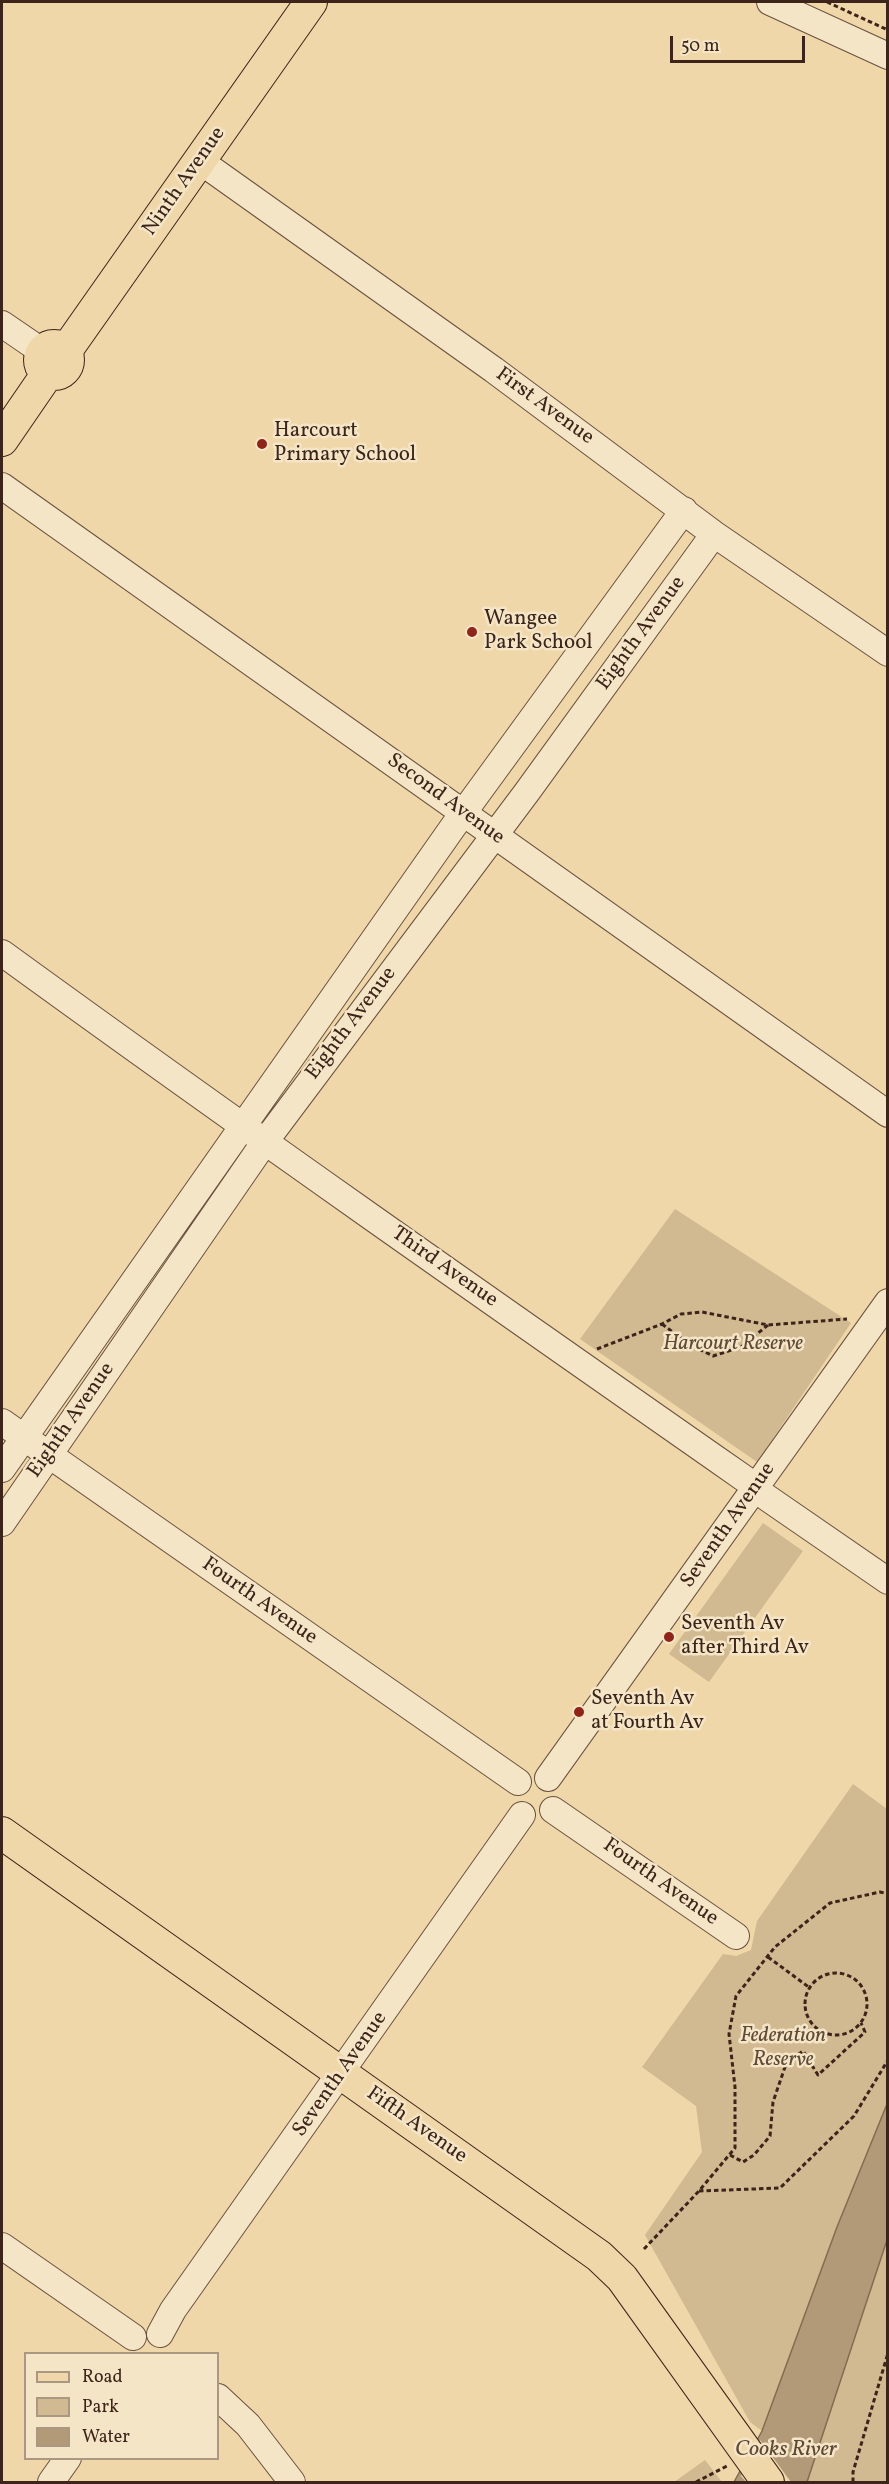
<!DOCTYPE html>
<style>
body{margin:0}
#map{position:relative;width:889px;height:2484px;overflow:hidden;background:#efd7a9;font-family:Vollkorn,serif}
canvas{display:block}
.frame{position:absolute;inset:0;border:3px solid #3c241a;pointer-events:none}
.legend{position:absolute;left:24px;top:2352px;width:195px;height:108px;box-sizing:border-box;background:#f5e5c7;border:2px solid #ab9882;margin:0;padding:8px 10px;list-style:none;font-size:18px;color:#3c241a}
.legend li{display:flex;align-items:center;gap:12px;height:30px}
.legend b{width:30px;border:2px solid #ab9882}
.scale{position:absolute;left:670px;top:36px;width:135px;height:27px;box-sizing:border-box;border:3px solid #3c241a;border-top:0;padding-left:8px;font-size:18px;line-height:21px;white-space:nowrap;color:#3c241a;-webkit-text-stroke:4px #f5e5c7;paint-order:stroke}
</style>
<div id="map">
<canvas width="889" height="2484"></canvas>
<div class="frame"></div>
<ul class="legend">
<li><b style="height:8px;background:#efd7a9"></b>Road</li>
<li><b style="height:16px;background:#d1b991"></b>Park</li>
<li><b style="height:16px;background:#b29a78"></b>Water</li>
</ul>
<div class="scale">50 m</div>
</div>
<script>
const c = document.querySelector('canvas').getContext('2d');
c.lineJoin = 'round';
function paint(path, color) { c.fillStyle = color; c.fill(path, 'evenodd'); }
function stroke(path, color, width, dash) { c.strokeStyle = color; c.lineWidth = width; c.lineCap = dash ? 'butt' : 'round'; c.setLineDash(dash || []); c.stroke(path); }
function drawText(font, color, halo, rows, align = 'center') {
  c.font = font + ' Vollkorn,serif'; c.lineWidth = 5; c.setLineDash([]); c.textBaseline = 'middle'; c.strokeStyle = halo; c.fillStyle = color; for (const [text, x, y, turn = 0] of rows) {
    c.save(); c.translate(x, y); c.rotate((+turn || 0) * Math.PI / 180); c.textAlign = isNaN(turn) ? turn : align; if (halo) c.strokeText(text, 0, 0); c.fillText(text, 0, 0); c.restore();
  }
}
paint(new Path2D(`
 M675 1209 851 1323 757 1462 580 1339Z
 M763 1523 803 1551 709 1682 669 1654Z
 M853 1784 887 1809V2104L837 2227 762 2431 750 2422 645 2235 702 2152 696 2106 642 2067 723 1954 736 1956 751 1950 757 1921Z
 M887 2240V2482H807Z
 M705 2460 722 2482H674Z`), '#d1b991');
const water = new Path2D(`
 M887 2104V2240L807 2482H734L762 2431 837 2227Z`);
paint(water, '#b29a78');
stroke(water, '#836b52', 1.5);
paint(new Path2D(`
 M760 2440 791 2482H746L741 2476Z`), '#efd7a9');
const minor = new Path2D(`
 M770 2 888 56
 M200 161 494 370 714 534 888 653
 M2 324 43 352
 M2 486 888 1114
 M2 953C247 1131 496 1305 745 1479L766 1497 888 1581
 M2 1422 518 1782
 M2 1469 453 827 684 510
 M2 1523 264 1143 527 792 714 534
 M548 1778 888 1302
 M553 1810 736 1936
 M2 2246 133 2337
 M160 2334 173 2310 522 1815
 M218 2397 248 2425 292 2482
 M51 2482 68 2458`);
const major = new Path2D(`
 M40 360a14 14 0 1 1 28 0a14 14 0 1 1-28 0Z
 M65 352 311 2
 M2 440 48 373
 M2 1833 599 2256 622 2278 768 2482`);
stroke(minor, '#69513e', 28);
stroke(major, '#3c241a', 34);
stroke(new Path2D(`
 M827 2 888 30
 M662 1324 689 1344 713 1356 741 1347 768 1325
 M597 1349 662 1324 681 1314 702 1312 768 1325 847 1319
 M768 1957 810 1988
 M805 2004a31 31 0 1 1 62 0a31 31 0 1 1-62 0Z
 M730 2155 743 2162 754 2155 770 2136 773 2102 786 2064 803 2051 818 2075 865 2032 861 2023
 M699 2191 780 2188 854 2116 888 2060
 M644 2249 699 2191 735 2148V2087L729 2034 736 1996 775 1947 830 1903 880 1892 888 1894
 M696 2482 729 2465
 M853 2482V2472L888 2353`), '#3c241a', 3, [4.5, 3]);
stroke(minor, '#f5e5c7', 26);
stroke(major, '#efd7a9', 32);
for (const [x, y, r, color] of [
 [262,444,6,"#8f2418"],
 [472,632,6,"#8f2418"],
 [669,1637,6,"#8f2418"],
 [579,1712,6,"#8f2418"]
]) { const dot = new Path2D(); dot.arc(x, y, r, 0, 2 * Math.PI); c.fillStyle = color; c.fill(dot); stroke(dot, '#f5e5c7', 2); }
drawText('21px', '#3c241a', '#f5e5c7', [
 ["Ninth Avenue",185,182,-55],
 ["First Avenue",544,407,36],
 ["Eighth Avenue",642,634,-54],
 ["Second Avenue",445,800,36],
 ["Eighth Avenue",352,1024,-53],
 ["Third Avenue",444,1268,35],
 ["Eighth Avenue",72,1421,-55],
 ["Seventh Avenue",729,1526,-55],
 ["Fourth Avenue",259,1602,35],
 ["Fourth Avenue",660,1883,35],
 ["Seventh Avenue",341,2075,-55],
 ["Fifth Avenue",416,2126,35]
]);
drawText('21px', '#3c241a', '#f5e5c7', [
 ["Harcourt",274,432],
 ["Primary School",274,456],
 ["Wangee",484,620],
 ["Park School",484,644],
 ["Seventh Av",681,1625],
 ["after Third Av",681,1649],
 ["Seventh Av",591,1700],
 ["at Fourth Av",591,1724]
], 'left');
drawText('italic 21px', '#614938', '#f5e5c7', [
 ["Harcourt Reserve",733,1345],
 ["Federation",783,2037],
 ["Reserve",783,2061]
]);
drawText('italic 22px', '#5f4736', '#f5e5c7', [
 ["Cooks River",786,2451]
]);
</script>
